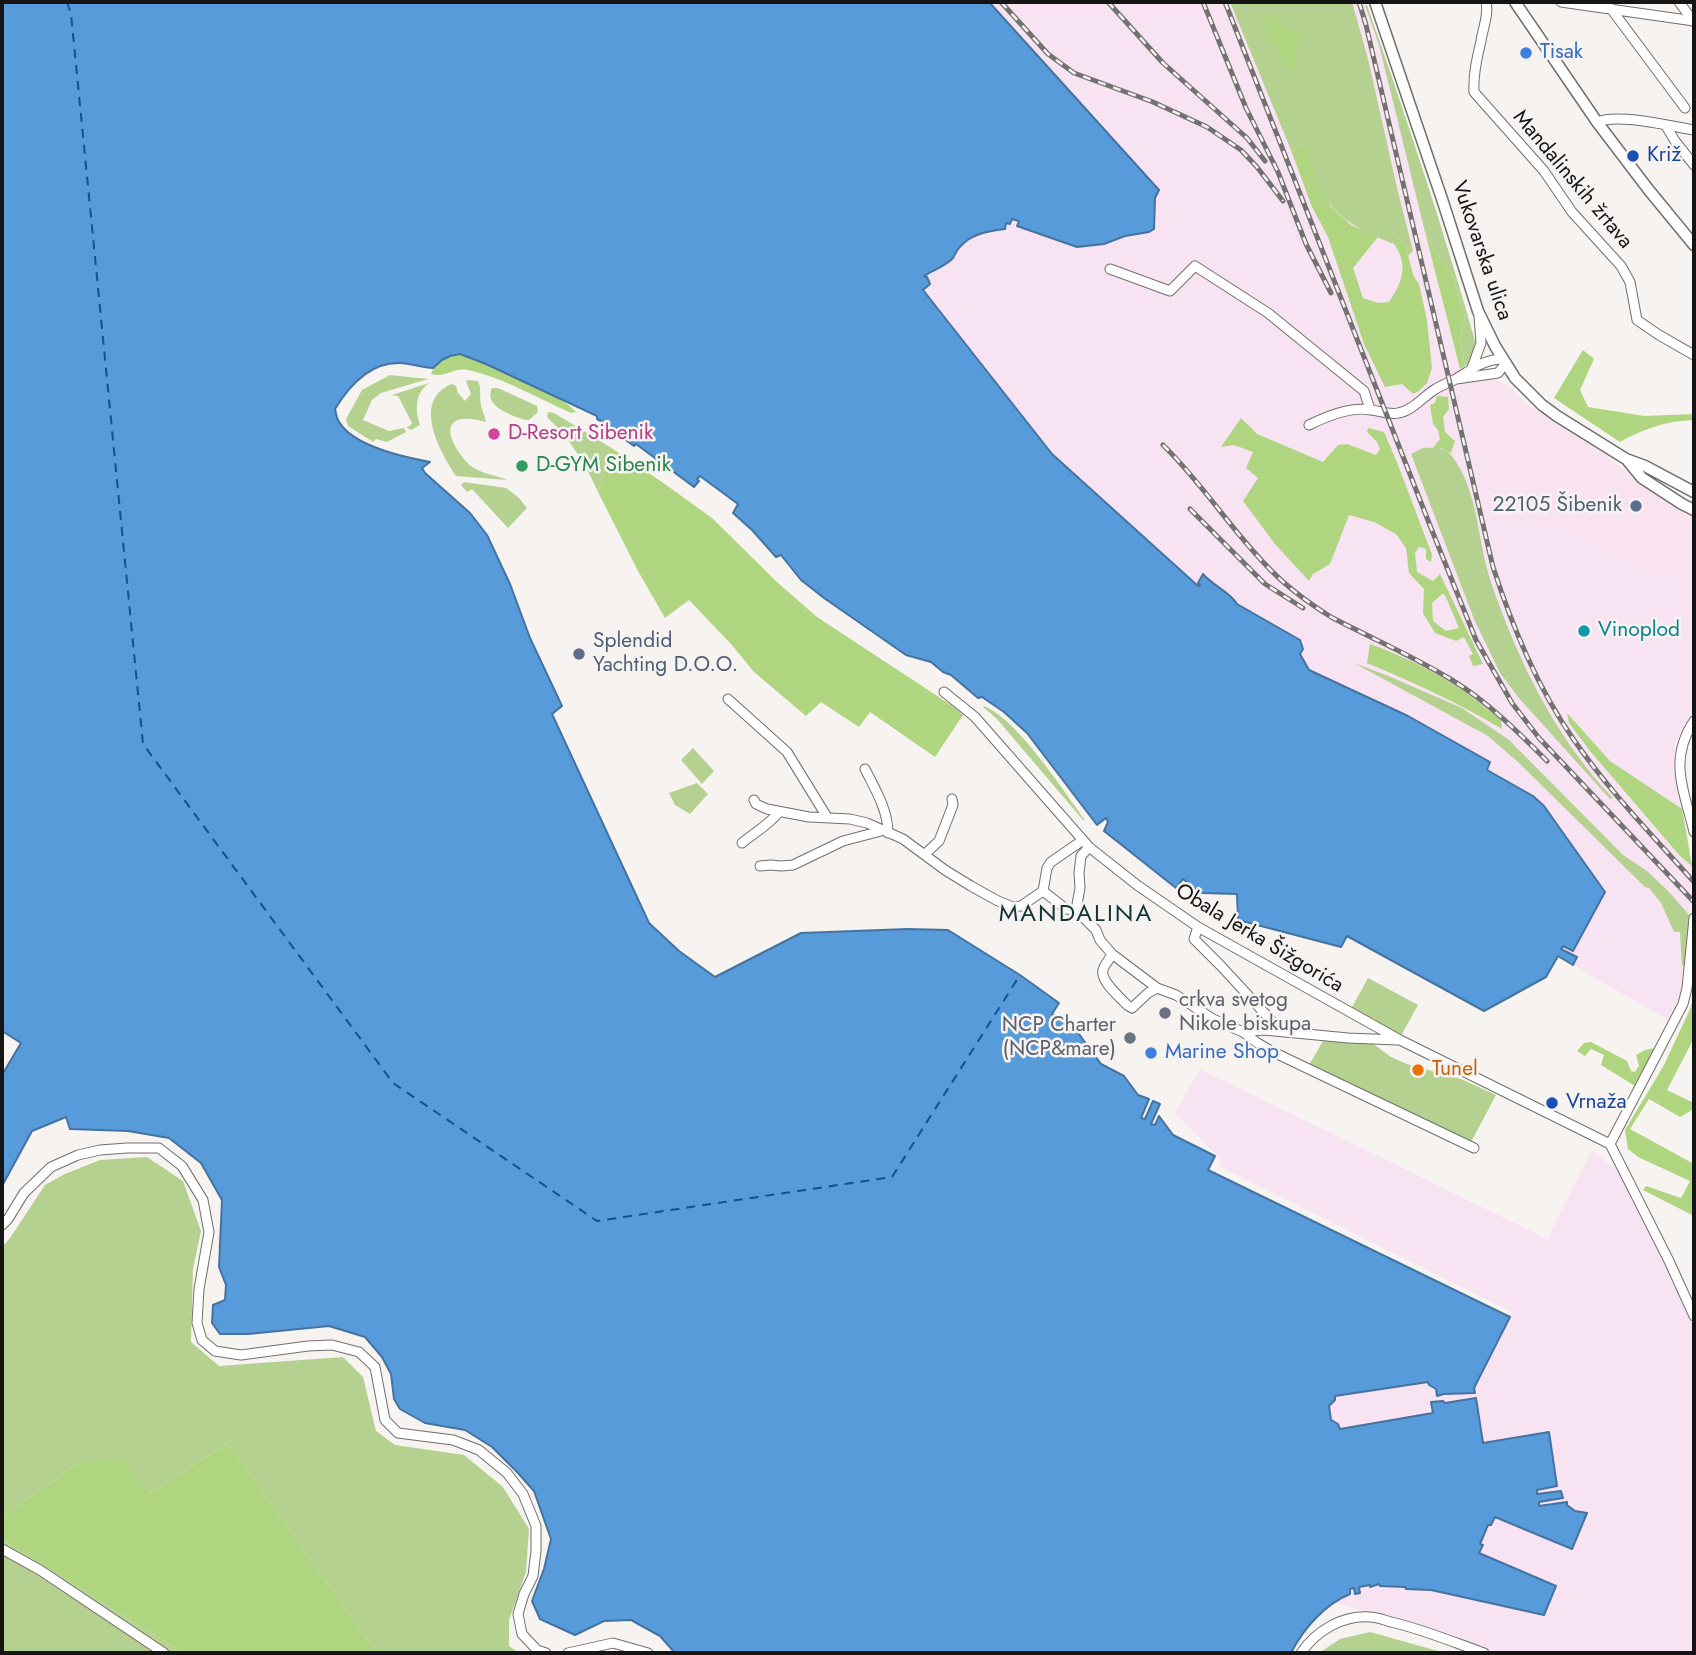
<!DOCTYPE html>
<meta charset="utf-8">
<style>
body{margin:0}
#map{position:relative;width:1696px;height:1655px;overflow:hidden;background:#f6f3f1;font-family:Jost,sans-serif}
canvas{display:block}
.frame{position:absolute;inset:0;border:4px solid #161515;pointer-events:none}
</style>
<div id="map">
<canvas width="1696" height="1655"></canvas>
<div class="frame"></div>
</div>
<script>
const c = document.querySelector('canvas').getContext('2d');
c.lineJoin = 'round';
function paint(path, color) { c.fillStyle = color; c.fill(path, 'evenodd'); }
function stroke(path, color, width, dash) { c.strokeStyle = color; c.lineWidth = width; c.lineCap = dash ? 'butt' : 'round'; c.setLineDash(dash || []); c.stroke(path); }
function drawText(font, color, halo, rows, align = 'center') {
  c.font = font + ' Jost,sans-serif'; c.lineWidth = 5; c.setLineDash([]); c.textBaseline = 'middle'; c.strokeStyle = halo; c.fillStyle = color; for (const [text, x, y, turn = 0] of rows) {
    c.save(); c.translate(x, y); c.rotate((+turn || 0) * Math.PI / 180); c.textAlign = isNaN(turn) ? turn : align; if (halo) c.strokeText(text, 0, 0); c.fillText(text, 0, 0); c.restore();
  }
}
paint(new Path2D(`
 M1490 379 1508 385 1526 403 1604 454 1634 478 1694 517V589L1683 582 1634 570 1519 502 1490 499 1463 383Z`), '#f9e3f0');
paint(new Path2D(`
 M989 2H1364L1379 45 1463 383 1490 499 1519 502 1634 570 1683 582 1694 589V711L1688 719 1676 741 1673 766 1689 841 1693 872 1687 965 1680 1003 1671 1022 1573 965 1577 957 1561 949 1563 946 1572 951 1605 892 1544 806 1533 796 1486 770 1490 762 1449 740 1309 670 1300 654V640L1237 604 1233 598 1208 580 1204 575 1199 582 1201 585 1199 586 1052 454 922 289 930 284 924 276 952 259 956 251 962 244 971 237 985 231 1005 229 1006 223 1012 218 1019 221 1017 226 1104 244 1125 236 1149 232 1154 228V210L1155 198 1159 190Z
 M1200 1069 1547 1239 1592 1150 1622 1174 1694 1328V1653H1493L1433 1631 1334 1602 1350 1594 1349 1589 1354 1588 1360 1593 1359 1587 1380 1584 1381 1586 1406 1587 1407 1589 1414 1590H1431L1544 1615 1556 1586 1479 1554 1480 1544 1489 1524 1495 1517 1575 1511 1567 1505 1566 1502 1539 1506V1502L1562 1498 1561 1491 1537 1494V1490L1483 1443 1465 1401 1431 1403 1433 1413 1339 1429 1331 1420 1329 1406 1335 1400 1334 1396 1428 1382 1429 1385 1442 1396 1444 1394 1464 1392 1474 1388 1512 1312 1219 1166 1220 1158 1175 1113Z`), '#f8e3f2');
paint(new Path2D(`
 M1230 2H1352L1368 59 1398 192 1413 251 1408 256 1404 242 1399 239 1394 244C1359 230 1331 217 1315 180 1311 169 1309 155 1306 143L1291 150Z
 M1365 5H1367C1406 117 1443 227 1475 341 1475 352 1474 360 1465 366L1460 341 1465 318 1453 276 1436 253 1425 232 1379 45Z
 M390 375 428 379 381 393 372 400 363 420 389 431 404 428 406 432 387 442 376 439 373 442 348 426 346 419 362 390Z
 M469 380 478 381C482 389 479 396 481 405 482 411 485 415 486 422 478 420 466 417 458 420 438 427 462 459 471 466 482 474 495 475 507 480L456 476C440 452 411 400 452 384L456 386 458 393 465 401 471 394 466 381Z
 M429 383C415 393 415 410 420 425L411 430 406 427 410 426 412 423 398 396 392 395Z
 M492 388H498L537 406 538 412 529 420H525C511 415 483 406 492 388Z
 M548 412 554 413 610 447 598 492C590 473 576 450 563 433 558 427 552 423 547 417Z
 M1423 448C1433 448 1445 446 1452 456 1479 492 1477 540 1491 582 1517 659 1556 739 1613 798L1610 799 1518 697 1500 673 1474 619 1411 454Z
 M464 482 506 488 519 498 527 508 508 528 472 489 467 492 461 485Z
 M1354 663 1386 675 1462 708 1509 740 1623 855 1647 871 1670 893 1690 916 1687 965 1682 966 1680 932H1674L1661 903 1649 888 1645 887 1519 763 1488 736Z
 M984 706C1018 720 1062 789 1085 820H1083L997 719 983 707Z
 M693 748 714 771 702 784 681 760Z
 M697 783 708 794 690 814 675 805 669 793Z
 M1368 978 1418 1005 1401 1036 1351 1009Z
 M1323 1041 1372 1043 1391 1057 1407 1064 1461 1079 1496 1095 1470 1144 1309 1065Z
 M147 1157 183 1181 201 1231 193 1269 191 1342 219 1366 343 1357 363 1377 376 1431 395 1445 464 1455 503 1487 529 1529 526 1572 509 1620V1646L519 1653H377L228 1443 149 1493 77 1464 2 1517V1247L10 1238 45 1185 65 1174 100 1160Z
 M2 1540 183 1653H2Z
 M1370 1632 1438 1651 1443 1653H1319L1340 1639Z`), '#b4d190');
paint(new Path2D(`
 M1263 15 1276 17 1287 28 1300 33 1303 39 1295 48V66L1291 72 1285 71 1278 46 1267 41Z
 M1306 143 1315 179 1331 207 1351 225 1378 237 1353 268 1363 298 1378 303 1389 302C1402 283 1409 265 1394 244L1398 239 1404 242 1414 277 1419 284 1427 320 1432 368 1427 383 1419 391 1413 394 1402 384 1385 387 1364 344 1328 237 1312 207 1291 150Z
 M1425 232 1436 253 1453 276 1465 318 1460 341 1465 366 1460 369Z
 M1583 350 1594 359 1580 390 1588 407 1644 416 1694 414V420C1665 421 1646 428 1620 442L1554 398Z
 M460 354C483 363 564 395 576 412L571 413C540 399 501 377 468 370 453 367 447 378 431 374 435 361 448 356 460 354Z
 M1437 396 1448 397 1449 409 1443 417 1445 432 1455 441 1451 453 1441 448H1433L1440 439 1438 430 1433 424 1430 405 1435 403Z
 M1241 418 1257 434 1323 462 1338 445 1347 444 1376 455 1380 449 1377 442 1367 432 1368 428 1384 432C1402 472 1416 514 1432 554L1431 562 1426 559V549L1419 547 1415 553 1417 572 1433 581 1440 574 1483 664 1473 666 1469 656 1473 654 1464 637 1456 641 1435 633 1423 613 1424 589 1409 573 1406 548 1396 534 1374 522 1349 515 1330 564 1313 574 1309 581 1275 544 1243 501 1258 478 1246 468 1253 452 1234 445 1221 447ZM1442 594 1445 595 1459 628 1446 631 1433 621 1432 603Z
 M610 447 662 482 712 518 778 583 817 617 954 707 963 715 935 757 870 712 859 727 821 702 806 716 754 672 731 644 689 600 665 618 638 571 598 492Z
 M1370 644C1401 655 1434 671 1462 690 1476 700 1488 710 1501 720L1502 729C1459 703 1413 682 1367 663Z
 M1567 713 1610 761 1682 809 1692 866 1680 856 1590 751 1569 723Z
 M1694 992V1038L1667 1090 1694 1103V1109L1680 1117 1649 1099 1630 1129 1694 1164V1197L1692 1204 1694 1207V1216L1643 1190 1646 1186 1681 1198 1690 1181 1638 1157 1628 1149 1625 1130 1664 1065 1691 1007Z
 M1591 1042 1627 1061 1631 1071 1635 1072 1639 1066 1636 1055 1645 1050 1656 1048 1635 1086 1601 1065 1604 1055 1591 1049 1585 1056 1577 1051 1584 1043Z
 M228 1443 377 1653H183L2 1540V1517L77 1464 123 1458 149 1493Z`), '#b0d580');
const water = new Path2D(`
 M2 2H989L1159 190 1155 198 1154 229 1149 232 1125 236 1104 244 1077 247 1017 226 1019 221 1012 219 1010 224 1006 223 1005 229C988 231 970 234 959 248 956 251 955 255 953 258 947 265 932 271 924 276L927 277 930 284 923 290 1052 454 1198 586 1200 585 1198 583 1203 574C1213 586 1229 591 1237 604L1300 640 1303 649 1300 654 1309 670 1408 716 1490 762 1487 770 1533 796 1544 806 1605 892 1573 951 1563 946 1561 949 1577 957 1573 965 1558 956 1546 977 1484 1011 1347 936 1341 947 1238 920 1237 894 1203 893 1198 891 1183 879 1176 888 1104 831 1108 822 1106 818 1097 825 1027 733 1004 712 982 697 978 698 951 675 943 672 931 662 906 655 824 598 801 580 781 555 776 557 752 530 733 513 738 504 700 476 697 479 699 481 694 487 636 444 634 446 616 433 617 430 597 419V416L486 364 460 354 450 356 442 360 433 368C422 367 411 364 400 363 370 362 349 386 335 409 336 412 336 416 338 420 351 446 403 457 430 462L422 468 425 473 470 513 487 535 510 584 530 638 562 706 552 714 649 923 679 951 715 977 801 933 908 929 948 930 1020 975 1059 1003 1052 1014 1076 1030 1101 1064 1124 1076 1138 1095 1149 1099 1141 1118 1145 1119 1153 1101 1160 1104 1151 1124 1155 1125 1159 1116 1173 1135 1215 1156 1208 1170 1510 1317 1474 1388 1475 1393 1444 1394 1437 1396 1436 1389 1429 1385 1428 1382 1335 1396V1400L1329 1406 1331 1420 1338 1424 1340 1429 1433 1413 1431 1402 1443 1401 1445 1403 1476 1398 1483 1443 1549 1432 1557 1486 1537 1490V1494L1561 1491 1563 1498 1539 1502V1506L1567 1502V1505L1575 1511 1587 1513 1572 1549 1495 1517 1491 1525H1488L1480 1544 1483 1545 1479 1553 1556 1586 1544 1615 1431 1590 1406 1589 1405 1587 1380 1586 1379 1584 1370 1587V1585L1359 1587 1360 1593 1355 1594 1354 1588 1350 1589V1594C1325 1604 1303 1629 1291 1653H675L660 1636 631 1620 604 1621 575 1635 540 1619 532 1601 544 1569 551 1539 534 1491 518 1473 492 1447 465 1430 425 1423 400 1409 394 1399 391 1374 382 1357 365 1337 329 1326 248 1334H220L212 1323 213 1305 225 1300 226 1285 219 1267 222 1200 201 1163 169 1138 128 1131 70 1129 66 1117 32 1131 2 1186V1075L21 1043 2 1031Z`);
paint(water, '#589bdb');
stroke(water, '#4473a0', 2);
stroke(new Path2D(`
 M67 2 71 14 143 744 393 1083 597 1221 892 1177 1020 975`), '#0a5692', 2, [9, 7]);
const minor = new Path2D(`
 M1486 2C1489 15 1483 27 1481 41 1477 58 1473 75 1474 92L1544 171 1572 212 1621 266 1630 282 1637 320 1659 335 1694 355
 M1561 2 1694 21
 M1606 2 1685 108
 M1679 2 1694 22
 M1597 122C1619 113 1669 126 1694 130
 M1666 126 1675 141 1694 165
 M1110 269 1170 291 1195 266 1268 313 1364 391 1370 409
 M1472 368 1481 343 1479 316
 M1456 379 1498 373 1506 363
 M1309 425C1327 416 1351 406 1371 410 1380 411 1389 415 1398 413 1412 411 1423 397 1434 390 1440 386 1447 383 1454 380 1470 371 1483 359 1503 359
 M944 692 975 717 1089 847 1137 885 1198 927 1400 1040 1610 1144
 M728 699 787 752 827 817
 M1694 721C1668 760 1684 790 1694 832
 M865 769C875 789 888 810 888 833
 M754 800 756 804 767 809 809 817 850 819 867 823 903 839 945 870 971 886 998 901 1013 907 1021 906 1043 891 1047 868 1051 862 1083 840
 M742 843C754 833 770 824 779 812
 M925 854 939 841 953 805 952 799
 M760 866 771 865 781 866 793 865 843 841 881 831
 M1043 891 1066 909 1076 910 1096 930 1100 940 1112 954 1157 988
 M1076 910 1080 888 1079 873 1081 856 1089 847
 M1198 927 1194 939 1221 966 1281 1031
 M1112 954C1110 959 1104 965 1103 970 1100 981 1120 997 1127 1005L1132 1008 1148 993 1157 988 1176 995 1213 1019 1243 1032 1264 1030 1348 1038 1397 1040
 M1243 1032 1256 1042 1271 1051 1474 1148
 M1610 1144 1683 1004 1687 988 1694 918
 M1610 1144 1669 1261 1694 1316
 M2 1225 8 1219 24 1193 51 1167 78 1155 100 1150 127 1148H159L182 1166 203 1200 209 1232 199 1289 197 1323 202 1340 215 1351 241 1355 308 1346 332 1345 359 1352 375 1367 385 1420 398 1433 453 1440 479 1450 507 1473 523 1494 536 1526V1551L533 1576 524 1594 518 1614 522 1634 537 1650 546 1653
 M2 1549 40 1570 164 1653
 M568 1653 613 1643 648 1653
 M1301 1653C1316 1631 1342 1615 1370 1617 1377 1617 1384 1620 1391 1622 1422 1629 1453 1642 1484 1653`);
const major = new Path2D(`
 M1375 2 1442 199 1478 311 1495 346 1515 378 1542 405 1557 416 1626 459 1645 466 1694 492
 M1515 2 1597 122 1648 189 1694 245
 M1628 461 1642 478 1682 504 1694 510`);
stroke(minor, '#716f6d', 11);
stroke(major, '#716f6d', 13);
stroke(minor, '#fff', 9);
stroke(major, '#fff', 10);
const rail = new Path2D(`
 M1001 2 1048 54 1074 73 1153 102 1207 127 1241 150 1257 167 1283 201
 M1108 2 1163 63 1247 138 1265 161
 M1203 2 1246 108 1278 172 1306 244 1331 293
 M1225 2 1431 528 1476 640 1512 703 1539 738 1694 902
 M1359 2 1366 25 1493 567C1513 628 1537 687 1574 740 1609 791 1653 836 1694 882
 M1163 445C1200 481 1228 525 1264 563 1283 584 1307 602 1331 617 1371 638 1413 656 1452 680 1488 702 1518 732 1547 761
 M1190 509 1265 584 1303 608`);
stroke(rail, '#747271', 5);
stroke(rail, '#f6f3f1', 2.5, [8]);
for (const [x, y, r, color] of [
 [1526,53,7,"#3f7fe0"],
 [1633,156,7,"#1a4fb4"],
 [494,434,7,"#d1479c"],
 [522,466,7,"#2e9e5b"],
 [1636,506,7,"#5c6f8a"],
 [1584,631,7,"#0f9aa8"],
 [579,654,7,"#5c6f8a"],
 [1165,1013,7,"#6b7280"],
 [1130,1038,7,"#6b7280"],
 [1151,1053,7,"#3f7fe0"],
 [1418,1070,7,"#e8710a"],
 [1552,1103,7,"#1a4fb4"]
]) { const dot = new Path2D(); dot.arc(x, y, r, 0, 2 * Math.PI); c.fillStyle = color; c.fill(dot); stroke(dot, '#f6f3f1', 2.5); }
drawText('21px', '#366cbe', '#f6f3f1', [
 ["Tisak",1540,53],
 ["Marine Shop",1165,1053]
], 'left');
drawText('21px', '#164399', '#f6f3f1', [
 ["Križ",1647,156],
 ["Vrnaža",1566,1103]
], 'left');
drawText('21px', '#161515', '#f6f3f1', [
 ["Mandalinskih žrtava",1572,180,50],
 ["Vukovarska ulica",1481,251,71],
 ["Obala Jerka Šižgorića",1259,939,31]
]);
drawText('21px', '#b23c85', '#f6f3f1', [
 ["D-Resort Sibenik",508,434]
], 'left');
drawText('21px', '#27864d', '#f6f3f1', [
 ["D-GYM Sibenik",536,466]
], 'left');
drawText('21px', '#4e5e75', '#f6f3f1', [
 ["22105 Šibenik",1622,506],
 ["Splendid",593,642,"left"],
 ["Yachting D.O.O.",593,666,"left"]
], 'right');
drawText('21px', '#0d838f', '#f6f3f1', [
 ["Vinoplod",1598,631]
], 'left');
drawText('21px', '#5b616d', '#f6f3f1', [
 ["crkva svetog",1179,1001],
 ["Nikole biskupa",1179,1025],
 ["NCP Charter",1116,1026,"right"],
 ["(NCP&mare)",1116,1050,"right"]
], 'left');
drawText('21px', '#c56008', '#f6f3f1', [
 ["Tunel",1432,1070]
], 'left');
c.letterSpacing = '2px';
drawText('24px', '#133539', '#f6f3f1', [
 ["MANDALINA",1076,915]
]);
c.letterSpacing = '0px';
</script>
